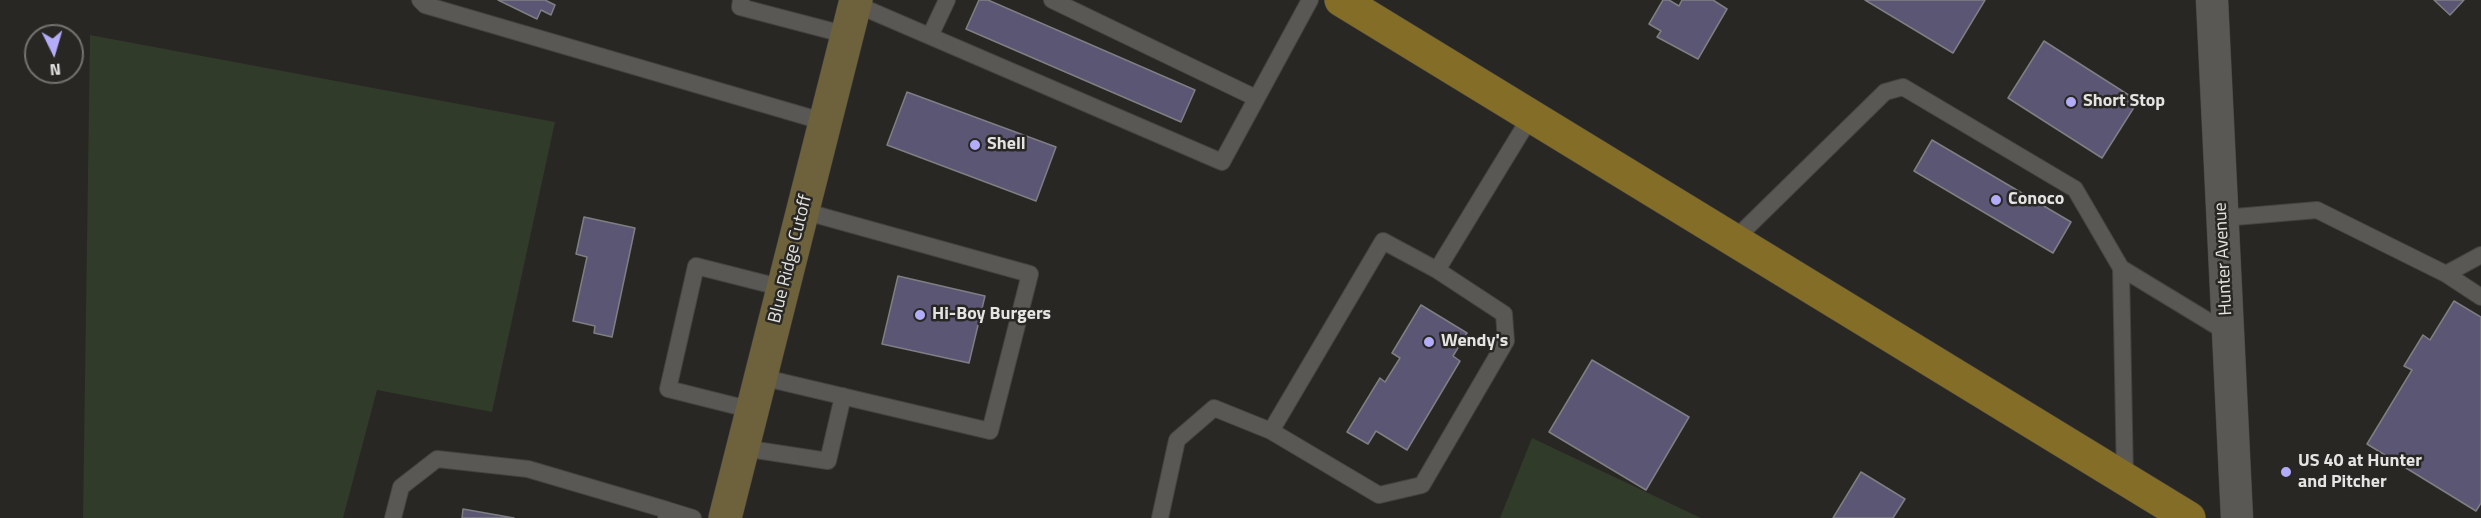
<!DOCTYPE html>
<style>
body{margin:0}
#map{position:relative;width:2481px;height:518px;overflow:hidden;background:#282724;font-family:"Titillium Web",sans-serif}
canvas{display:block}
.north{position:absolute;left:24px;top:24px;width:60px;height:60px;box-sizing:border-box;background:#282724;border:2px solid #747370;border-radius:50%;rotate:175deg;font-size:16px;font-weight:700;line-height:24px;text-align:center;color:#e5e4e2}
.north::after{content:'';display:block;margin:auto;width:21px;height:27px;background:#b3adf9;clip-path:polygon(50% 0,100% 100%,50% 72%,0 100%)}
</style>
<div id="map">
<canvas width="2481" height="518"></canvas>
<div class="north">N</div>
</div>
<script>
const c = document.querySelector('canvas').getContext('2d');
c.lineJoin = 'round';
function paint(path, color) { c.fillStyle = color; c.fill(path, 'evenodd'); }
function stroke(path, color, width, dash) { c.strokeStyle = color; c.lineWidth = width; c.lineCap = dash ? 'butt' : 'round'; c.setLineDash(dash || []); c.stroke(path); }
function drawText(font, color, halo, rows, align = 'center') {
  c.font = font + ' "Titillium Web",sans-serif'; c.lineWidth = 5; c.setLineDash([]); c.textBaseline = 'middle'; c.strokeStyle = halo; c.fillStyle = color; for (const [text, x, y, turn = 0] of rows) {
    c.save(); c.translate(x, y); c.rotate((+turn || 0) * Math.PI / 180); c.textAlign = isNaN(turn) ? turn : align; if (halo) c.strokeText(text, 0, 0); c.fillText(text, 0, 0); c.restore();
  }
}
paint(new Path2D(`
 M90 35 555 122 492 412 377 390 343 518H83Z
 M1532 438 1701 518H1500Z`), '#313b29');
const building = new Path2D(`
 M498 0H545L555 5 551 15 541 10 537 19Z
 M979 0H988L1195 90 1181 122 966 29Z
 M1663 0H1669L1679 6 1682 0H1713L1727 9 1698 59 1657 37 1661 31 1649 24Z
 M1865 0H1985L1953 53Z
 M2434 0H2464L2450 15Z
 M2044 41 2138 101 2102 158 2008 98Z
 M907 92 1056 147 1036 201 887 145Z
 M1932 140 2071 222 2053 253 1914 171Z
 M584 217 635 228 612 337 594 333 595 326 573 321 587 257 576 254Z
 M898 276 985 296 969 363 882 344Z
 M2454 301 2481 317V503L2476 511 2367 444 2412 370 2404 366 2423 335 2430 340Z
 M1421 305 1467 333 1453 356 1460 361 1407 450 1376 431 1368 444 1347 432 1380 378 1385 382 1400 358 1392 353Z
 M1592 360 1689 417 1646 490 1549 432Z
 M1861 472 1905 499 1893 518H1833Z
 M463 509 514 518H462Z`);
paint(building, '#5b5674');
stroke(building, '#7f7f83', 1.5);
const service = new Path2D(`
 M420 0 425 5 825 122
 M741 0 740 7 847 35
 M1052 0 1256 98
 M855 4 1222 162 1310 0
 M930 36 947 0
 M2223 218 2317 210 2446 274 2481 297
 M1734 240 1885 92 1903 87 2075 189 2121 268 2228 333
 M1383 241 1437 270 1504 314 1506 341 1422 485 1379 495 1271 431Z
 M2121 268 2125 479
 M1437 270 1531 116
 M2446 274 2481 255
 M761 377 990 431 1030 274 803 211
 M752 410 668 389 696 266 783 288
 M743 448 828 461 843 396
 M393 518 401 487 437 459 528 469 667 510
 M666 518 667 510 693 518
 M1160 518 1177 440 1214 408 1271 431`);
const minor = new Path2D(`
 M2212 0 2237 518`);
const secondary = new Path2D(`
 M725 518 856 0`);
const primary = new Path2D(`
 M1341 0 2189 518`);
stroke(service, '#444340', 18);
stroke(minor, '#444340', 33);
stroke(secondary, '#444340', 34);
stroke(primary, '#444340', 34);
stroke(service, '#595854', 16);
stroke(minor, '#595854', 32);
stroke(secondary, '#6e623d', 33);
stroke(primary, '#846d26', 33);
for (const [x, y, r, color] of [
 [2071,102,6,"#b3adf9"],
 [975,145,6,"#b3adf9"],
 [1996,200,6,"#b3adf9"],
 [920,315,6,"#b3adf9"],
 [1429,342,6,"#b3adf9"],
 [2286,472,6,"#b3adf9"]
]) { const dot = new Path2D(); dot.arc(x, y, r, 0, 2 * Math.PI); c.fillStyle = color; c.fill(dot); stroke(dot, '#282724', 2); }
drawText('bold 18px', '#e5e4e2', '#282724', [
 ["Short Stop",2083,102],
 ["Shell",987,145],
 ["Conoco",2008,200],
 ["Hi-Boy Burgers",932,315],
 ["Wendy's",1441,342],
 ["US 40 at Hunter",2298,462],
 ["and Pitcher",2298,483]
], 'left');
drawText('18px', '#e5e4e2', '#282724', [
 ["Blue Ridge Cutoff",791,259,-76],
 ["Hunter Avenue",2224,259,-93]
]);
</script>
